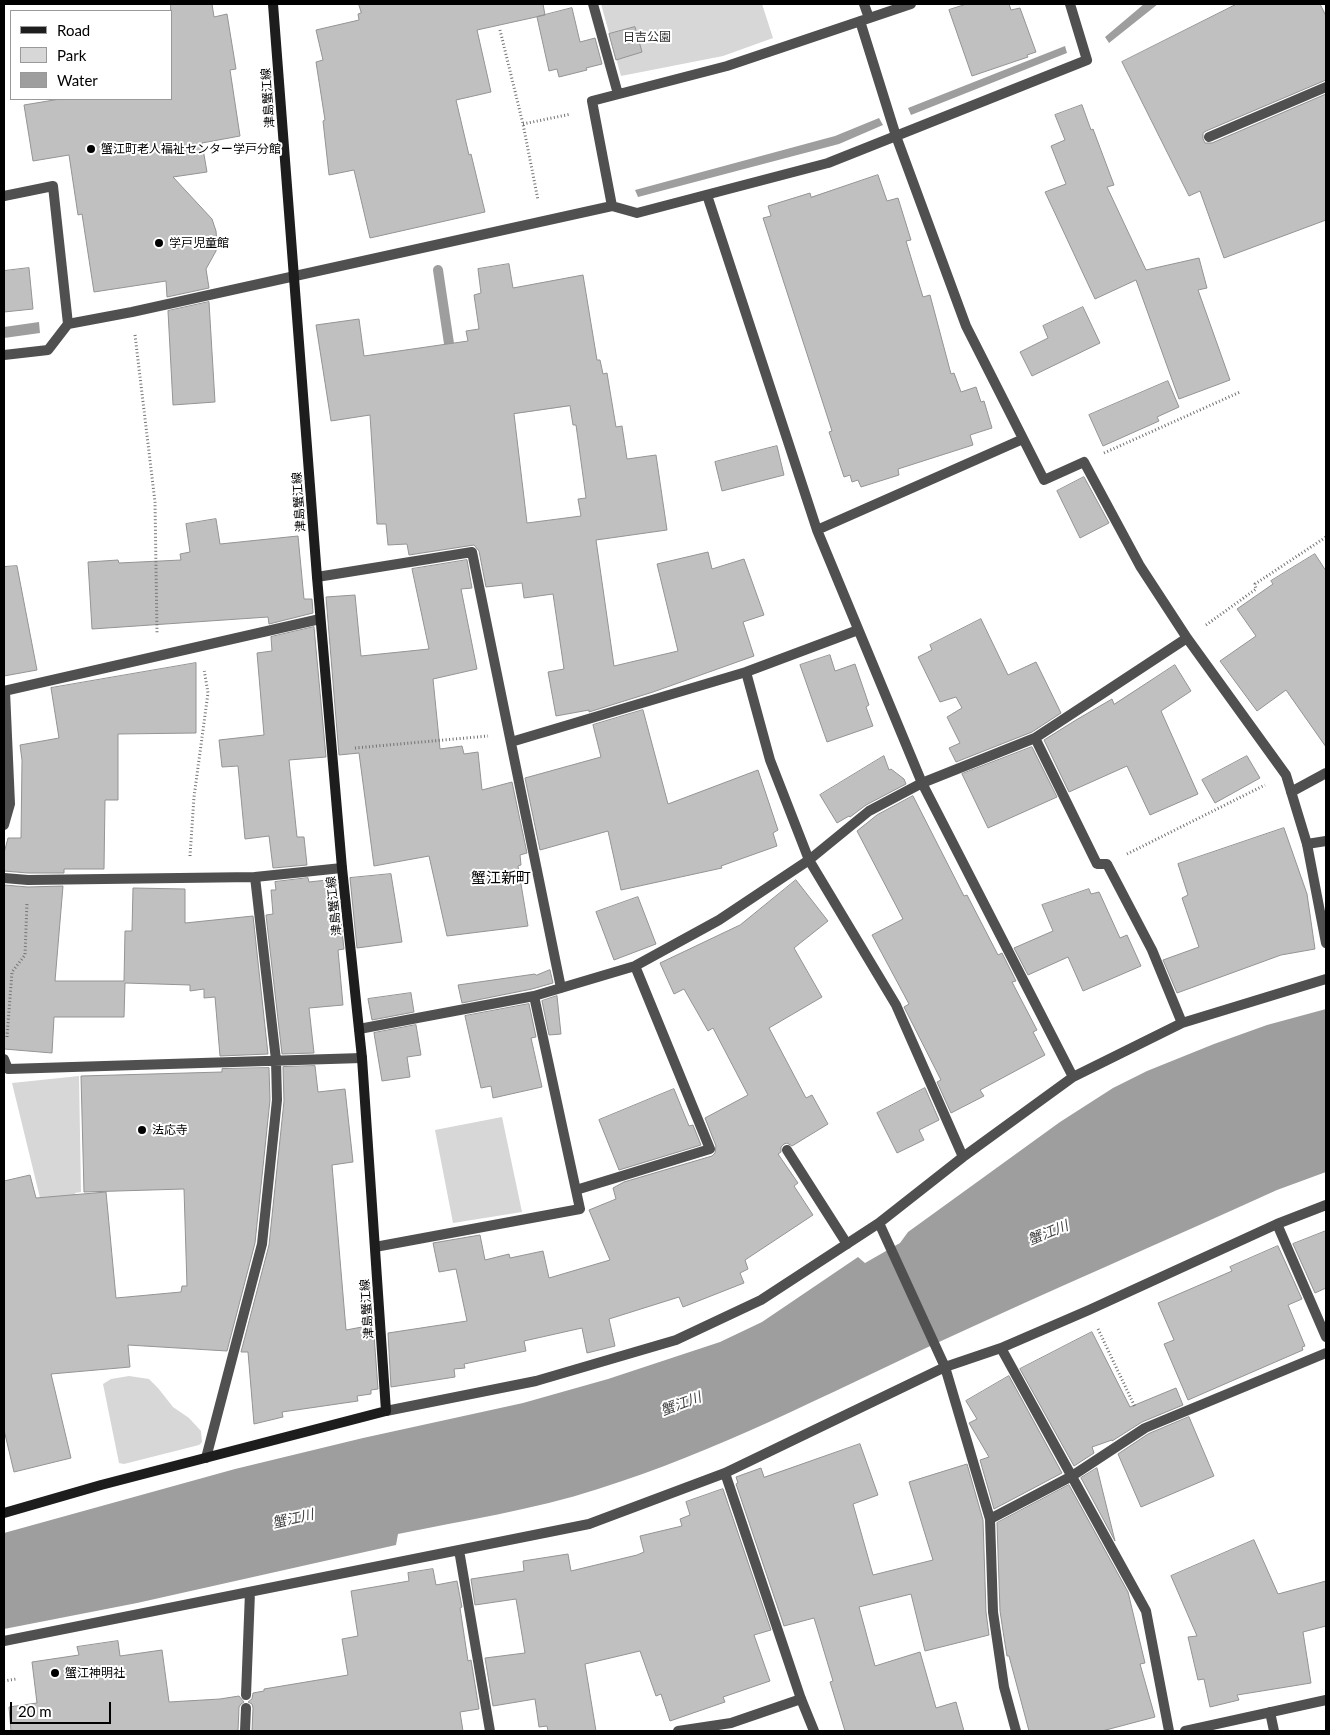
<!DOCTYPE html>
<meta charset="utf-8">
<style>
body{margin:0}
#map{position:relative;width:1330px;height:1735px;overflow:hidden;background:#fff;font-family:Lato,sans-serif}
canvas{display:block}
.frame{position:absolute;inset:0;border:5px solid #000;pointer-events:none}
.legend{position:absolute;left:10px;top:10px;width:162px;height:90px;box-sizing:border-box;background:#fff;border:1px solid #999;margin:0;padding:6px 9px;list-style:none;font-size:15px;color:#000}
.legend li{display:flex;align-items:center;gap:10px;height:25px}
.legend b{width:25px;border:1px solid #999}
.scale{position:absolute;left:10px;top:1702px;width:101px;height:22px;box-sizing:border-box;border:2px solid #000;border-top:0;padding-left:6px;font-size:15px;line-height:18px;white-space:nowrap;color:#000;-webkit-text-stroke:4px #fff;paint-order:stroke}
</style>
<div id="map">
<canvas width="1330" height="1735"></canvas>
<div class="frame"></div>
<ul class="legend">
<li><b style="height:6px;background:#1d1d1d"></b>Road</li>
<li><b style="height:14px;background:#d7d7d7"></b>Park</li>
<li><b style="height:14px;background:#9e9e9e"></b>Water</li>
</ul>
<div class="scale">20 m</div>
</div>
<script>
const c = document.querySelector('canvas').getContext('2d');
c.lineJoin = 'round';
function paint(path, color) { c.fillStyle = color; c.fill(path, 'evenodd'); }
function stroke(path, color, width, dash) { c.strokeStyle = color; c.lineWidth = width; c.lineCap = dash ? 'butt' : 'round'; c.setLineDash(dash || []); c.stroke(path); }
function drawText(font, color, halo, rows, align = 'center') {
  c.font = font + ' Lato,"Noto Sans JP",sans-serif'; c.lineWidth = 4; c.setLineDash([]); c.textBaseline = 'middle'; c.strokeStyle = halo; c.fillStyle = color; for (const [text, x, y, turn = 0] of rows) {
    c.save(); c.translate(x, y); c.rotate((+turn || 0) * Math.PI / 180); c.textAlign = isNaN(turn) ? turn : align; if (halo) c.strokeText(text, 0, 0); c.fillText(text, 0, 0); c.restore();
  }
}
paint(new Path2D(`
 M601 4H762L773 38 723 56 621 76Z
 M79 1076 81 1192 75 1193 78 1215 60 1280 12 1083Z
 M502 1117 522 1212 453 1223 435 1130Z
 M129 1376 149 1379 158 1388 173 1407 189 1418 201 1431 202 1442 199 1445 124 1464 119 1463 103 1384 111 1379Z`), '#d7d7d7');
paint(new Path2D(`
 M1144 4H1158L1109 43 1105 37Z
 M1065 46 1067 53 911 115 908 108Z
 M879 118 883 125 839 144 638 197 635 190 835 136Z
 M39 322 40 333 4 338V327Z
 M1326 1009V1172L1277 1190C1165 1241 1051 1290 939 1342 827 1394 716 1452 598 1489 533 1510 465 1520 398 1534L396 1545 137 1603 4 1629V1533L235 1469 363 1438 523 1403 608 1379 720 1342 762 1322 858 1257 865 1263 900 1243 908 1232 1060 1122 1113 1088 1147 1071 1214 1044 1267 1025Z`), '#9e9e9e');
stroke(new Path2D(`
 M438 270 451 357`), '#9e9e9e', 10);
const building = new Path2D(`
 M171 4H212L214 17 227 14 236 69 230 70 240 136 202 143 207 172 173 177 212 219 216 231 217 243 216 251 206 269 209 288 167 297 166 281 94 292 82 214 78 215 69 155 33 161 24 105 60 99H171Z
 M359 4H543L545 15 477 30 491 92 456 100 469 155 471 154 485 212 370 238 354 170 329 175 323 121 325 120 316 62 323 60 316 30 359 20 358 14 361 13Z
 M967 4H1009L1011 10 1020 8 1036 52 1027 55 1028 57 972 76 949 10Z
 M1237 4H1320L1326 16V80L1206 131 1203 133V139L1205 143H1212L1326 94V220L1224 258 1200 191 1189 196 1122 62Z
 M572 8 580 42 595 38 602 64 586 68 587 70 559 77 557 69 549 71 537 17Z
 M635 27 642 52 616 60 609 34Z
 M1082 105 1091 130 1093 129 1114 185 1107 187 1146 270 1199 258 1207 288 1198 290 1230 380 1179 399 1136 280 1095 299 1045 192 1066 184 1051 146 1065 140 1055 115Z
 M878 175 887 201 898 198 911 240 906 241 923 297 930 295 951 374 954 373 961 392 976 387 981 402 984 401 992 428 970 435 973 445 898 469 899 475 861 487 858 480 852 482 850 475 844 477 829 432 832 431 763 218 771 216 768 206 810 193 811 197Z
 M509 264 513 288 583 275 597 360H600L603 374 607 373 616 427 622 426 627 459 656 455 667 530 596 540 614 666 678 651 657 564 708 552 712 569 744 559 764 615 743 622 754 656 653 692 589 712V710L556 716 548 672 564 669 553 594 524 598 522 583 486 587 479 551 474 545 409 555 407 544 388 545 386 524H377L370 415 331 421 316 325 359 319 364 356 468 341 466 331 479 329 474 295 481 293 478 269ZM570 406 573 425H576L586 498 578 499 581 516 527 523 514 414Z
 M29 268 33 309 4 312V271Z
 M209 302 215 402 173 405 168 311Z
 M1083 307 1100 343 1032 376 1020 352 1048 338 1043 326Z
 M1168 381 1179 407 1157 417 1159 421 1103 446 1089 415Z
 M777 446 784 475 722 491 715 462Z
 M1084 477 1109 523 1080 538 1057 491Z
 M216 519 220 544 298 536 304 599H312L313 613 269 624 268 617 92 629 88 562 118 560 119 563 181 560 180 554 190 552 186 524Z
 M1315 554 1326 571V747L1286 690 1257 711 1220 661 1256 636 1237 609 1273 584 1271 581Z
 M467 560 472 588 461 589 477 669 433 679 440 749 462 746 464 754 478 752 482 790 512 782 527 853 520 855 521 865 518 866 528 926 447 936 429 856 374 866 359 753 339 755 326 597 355 595 361 656 429 649 412 569Z
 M17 566 37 670 4 676V567Z
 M981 619 1008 675 1036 662 1061 713 1032 732 956 762 949 748 960 743 947 717 962 708 956 697 940 702 918 657 932 650 930 645Z
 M314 627 326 757 289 760 297 837H304L307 865 273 868 269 836 245 839 238 766 222 767 219 740 264 735 257 653 272 651 271 637Z
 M830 655 835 671 855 664 869 705 866 707 873 726 827 742 800 665Z
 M196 663V733L118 734V800H105L104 869H64V873H28L4 871V853L8 838H21L22 760 20 745 59 738 51 688Z
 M1175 665 1191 691 1161 711 1198 794 1150 815 1127 766 1069 792 1044 740 1076 720 1112 699 1114 704Z
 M643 710 668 804 758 770 778 830 773 833 777 846 721 866 722 868 621 890 608 831 540 850 525 778 601 757 593 725Z
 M1032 747 1057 797 988 828 962 774Z
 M884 756 889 770 891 769 904 779 906 784 866 805 850 817 849 816 837 823 820 795Z
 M1247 756 1260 778 1215 803 1202 780Z
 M913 796 964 896 967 895 998 955 1002 953 1016 981 1012 982 1037 1030 1033 1032 1045 1055 980 1090 984 1096 951 1113 937 1082 941 1080 904 1007 909 1004 872 935 903 919 857 831 877 815Z
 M1284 828 1307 894 1315 949 1281 955 1177 993 1163 960 1199 947 1182 898 1188 895 1178 864Z
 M391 874 402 942 357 948 350 878Z
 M308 878 309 882 336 879 344 949 338 950 343 1005 309 1008 314 1053 282 1054 266 915 273 914 271 890H276L275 882Z
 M796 880 828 921 794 948 822 997 769 1028 806 1098 812 1095 828 1124 792 1146 787 1143 784 1144 781 1147V1152L778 1154 798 1183 794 1186 813 1215 745 1260 748 1269 740 1273 744 1283 683 1307 679 1297 609 1319 615 1346 587 1353 582 1328 524 1341 526 1351 464 1364 465 1368 454 1369 455 1377 391 1387 388 1333 467 1321 456 1269 439 1272 433 1243 480 1235 485 1260 509 1254 510 1258 543 1251 549 1278 610 1260 589 1210 616 1199 613 1188 624 1182 712 1156 715 1153 716 1146 705 1118 748 1095 713 1028 708 1031 684 989 674 994 660 963 740 925Z
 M4 885 28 887 63 886 55 981H124L125 931H132L133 888 185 889V923L253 916 268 1054 220 1056 215 997 204 998V989L190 991V985L125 983 124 1017H54L52 1053 4 1049Z
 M1089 889 1091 894 1099 892 1100 894 1120 938 1127 935 1141 966 1083 991 1068 957 1028 975 1014 948 1053 931 1042 905Z
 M638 897 656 944 614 960 596 912Z
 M550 970 553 983 532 989 462 1003 458 985 535 974 536 975Z
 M411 993 414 1012 372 1020 368 999Z
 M557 996 561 1034 549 1035 542 1001Z
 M529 1004 536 1037 531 1038 542 1087 493 1098 491 1086 481 1088 465 1016Z
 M416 1025 421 1055 407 1057 410 1077 382 1081 374 1033Z
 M315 1066 318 1092 345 1089 353 1162 332 1165 346 1330 362 1327 364 1336 374 1335 378 1389 371 1390V1394L357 1396 358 1401 282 1412 283 1417 254 1424 248 1352H241L269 1245 284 1101 283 1067Z
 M269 1068 270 1100 255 1243 227 1351 128 1345 130 1367 51 1374 71 1458 14 1472 4 1430V1181L30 1175 36 1198 106 1192 116 1298 181 1292 182 1286H187L184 1189 84 1192 81 1076 222 1072V1069Z
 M925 1088 939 1120 919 1130 924 1140 897 1153 877 1113Z
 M674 1089 689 1126 693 1125 701 1145 619 1170 599 1120Z
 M1326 1231V1288L1315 1293 1293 1244Z
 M1278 1246 1302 1299 1288 1305 1305 1346 1302 1347 1303 1350 1188 1400 1164 1344 1174 1340 1158 1303 1232 1271 1230 1267Z
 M1092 1332 1130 1407 1176 1388 1183 1405 1142 1422 1112 1441V1440L1092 1447 1094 1453 1074 1466 1020 1369Z
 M1009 1376 1062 1473 994 1509 980 1460 989 1457 969 1423 977 1419 966 1401Z
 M1189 1417 1214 1476 1141 1507 1118 1454 1148 1434Z
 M860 1444 878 1495 853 1504 873 1575 933 1560 909 1482 967 1464 983 1520 986 1612 989 1635 925 1651 911 1594 859 1607 875 1666 920 1652 936 1708 956 1702 964 1731H845L830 1682 833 1681 814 1618 784 1626 736 1484 738 1483 736 1477 761 1468 764 1477Z
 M1097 1468 1115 1541 1081 1478Z
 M1069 1485 1128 1592 1145 1663 1140 1664 1155 1717 1102 1731H1029L1009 1656H1007L1003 1631 1000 1611 997 1523Z
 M723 1489 771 1630 754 1635 770 1681 723 1697 725 1702 670 1721 661 1694 656 1696 640 1651 585 1664 596 1731H548L547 1726 539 1727 535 1699 493 1706 485 1658 525 1653 516 1599 475 1605 471 1579 524 1571 523 1561 568 1554 571 1571 637 1555 644 1552 640 1536 682 1526 680 1519 690 1515 686 1502Z
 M1254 1540 1278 1594 1326 1581V1626L1303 1632 1311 1683 1237 1695 1239 1700 1210 1707 1204 1679 1198 1680 1188 1637 1197 1636 1171 1576Z
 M433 1569 436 1585 457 1581 462 1607 460 1608 468 1661 471 1660 479 1709 460 1712 463 1731H252L253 1708 252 1704 248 1702 252 1699 253 1693 264 1691V1689L348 1675 342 1639 358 1636 351 1591 409 1581 408 1573Z
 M118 1641 120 1656 162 1650 169 1702 220 1699 239 1696 244 1702 241 1704 239 1707 238 1731H11L9 1707 37 1703 32 1662 79 1655 77 1647Z`);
paint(building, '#c0c0c0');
stroke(building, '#949494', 1);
stroke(new Path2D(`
 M500 30 523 124 538 200
 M523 124 571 114
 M135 335 155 502 157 633
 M1104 453 1240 392
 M1206 625 1256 589 1255 584 1326 537
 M355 748 488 736
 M1127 854 1265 785
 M190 856 194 797 208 693 204 669
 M7 1037 12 972 25 955 27 903
 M1098 1329 1135 1407
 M4 1681 16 1679`), '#727272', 3, [1, 2.5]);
stroke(new Path2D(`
 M1209 137 1326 87
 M1307 844 1326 841
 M787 1150 847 1244
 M678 1731 731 1723 801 1699`), '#505050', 10);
stroke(new Path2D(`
 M593 4 618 94
 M864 4 869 18
 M860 21 896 136 966 326 1044 480 1084 462 1140 566 1187 638 1286 775 1307 844 1326 943
 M707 195 817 530 922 783 1073 1077
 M4 196 53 186 68 324
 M612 206 592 101 727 66 911 4
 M4 355 48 350 68 324 132 312 612 206 637 213 828 163 1087 60 1070 4
 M817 530 1023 439
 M317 577 472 552 561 988
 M746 672 770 760 809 860 896 1005 963 1157
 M4 691 320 619
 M1035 738 1097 864H1107L1152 950 1182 1023
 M511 742 746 672 858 630
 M1291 792 1326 773
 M4 825 10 804 5 691
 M4 878 28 880 255 877 342 868
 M359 1029 534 996 635 966 719 920 809 860 869 811 922 783 1035 738 1187 638
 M4 1059 8 1069 362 1058
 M576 1190 710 1149 635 966
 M879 1223 945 1367 990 1519 993 1612 1004 1687 1016 1731
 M1277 1224 1326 1337
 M375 1247 580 1209 534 996
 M1001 1348 1146 1611 1169 1731
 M386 1411 536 1381 676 1340 761 1300 879 1223 963 1157 1073 1077 1182 1023 1326 979
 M206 1458 262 1244 277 1100 276 1060 255 877
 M725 1473 801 1699 814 1731
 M990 1519 1072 1476 1145 1428 1326 1353
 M459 1550 490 1731
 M4 1641 589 1524 725 1473 945 1367 1001 1348 1089 1310 1277 1224 1326 1205
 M246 1695 250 1592
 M1270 1712 1274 1731
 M245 1731 246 1708
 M1185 1731 1326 1700`), '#505050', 10);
stroke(new Path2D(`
 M4 1513 101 1485 386 1411 362 1058 342 868 317 577 273 4`), '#1d1d1d', 10);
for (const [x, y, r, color] of [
 [91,149,5,"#000"],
 [159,243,5,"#000"],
 [142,1130,5,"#000"],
 [55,1673,5,"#000"]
]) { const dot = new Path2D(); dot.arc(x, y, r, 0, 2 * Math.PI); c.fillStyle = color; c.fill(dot); stroke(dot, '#fff', 2); }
drawText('12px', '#2e2e2e', '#fff', [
 ["日吉公園",647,37]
]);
drawText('12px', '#000', '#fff', [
 ["津島蟹江線",268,98,-94],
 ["津島蟹江線",299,502,-94],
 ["津島蟹江線",334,906,-96],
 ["津島蟹江線",367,1309,-94]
]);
drawText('12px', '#000', '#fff', [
 ["蟹江町老人福祉センター学戸分館",101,149],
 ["学戸児童館",169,243],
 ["法応寺",152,1130],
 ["蟹江神明社",65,1673]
], 'left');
drawText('italic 14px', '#3f3f3f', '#fff', [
 ["蟹江川",1048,1233,-22],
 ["蟹江川",681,1404,-20],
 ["蟹江川",293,1519,-13]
]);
drawText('15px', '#000', '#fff', [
 ["蟹江新町",501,878]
]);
</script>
